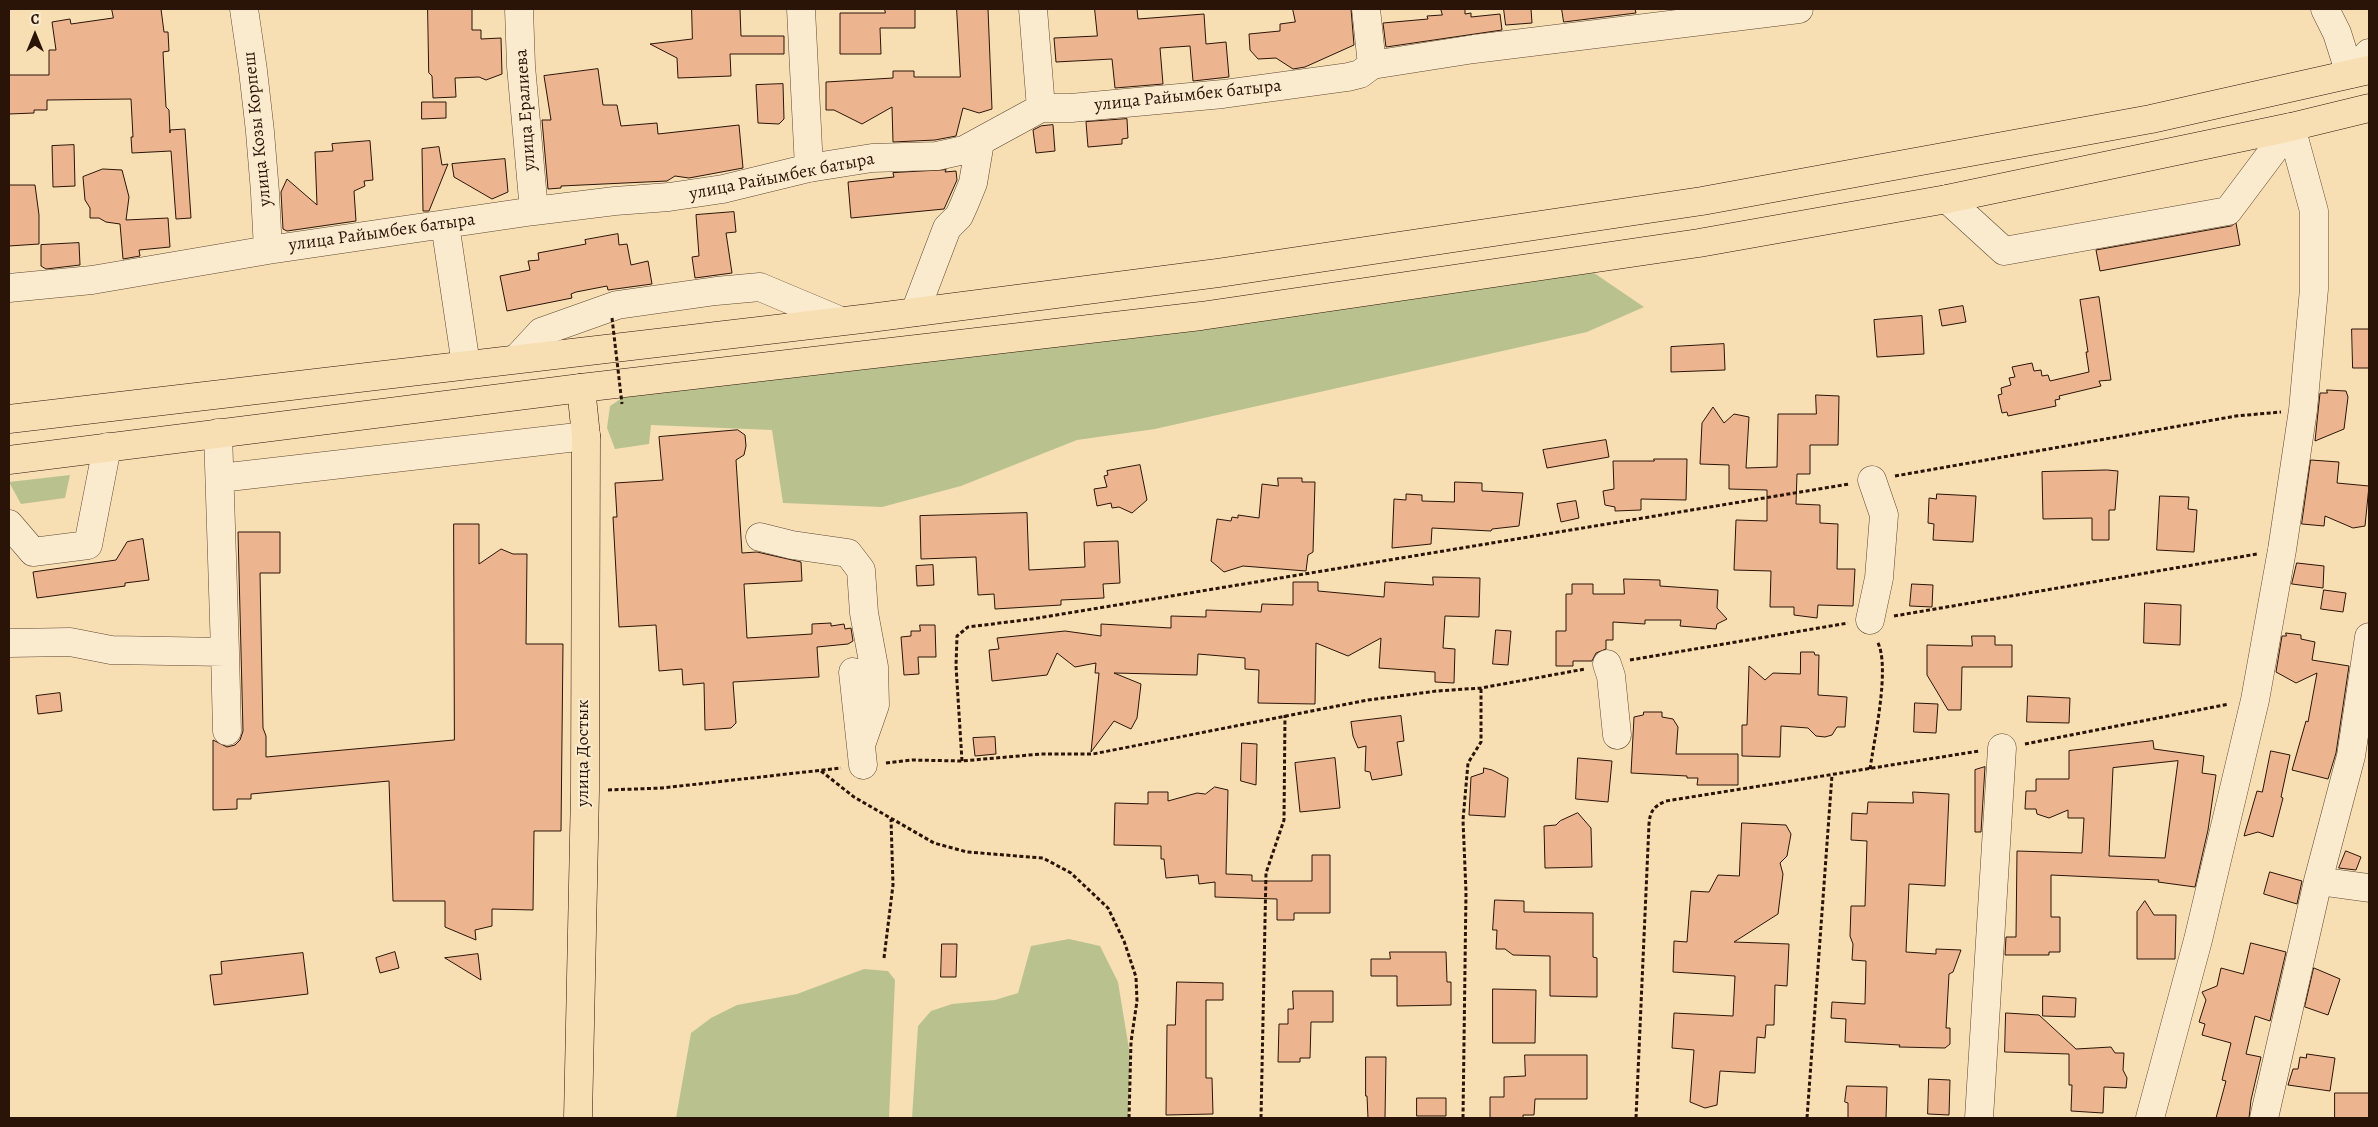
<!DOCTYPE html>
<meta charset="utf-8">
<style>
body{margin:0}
#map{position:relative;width:2378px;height:1127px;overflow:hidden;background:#f8dfb3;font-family:Alegreya,serif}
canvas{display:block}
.frame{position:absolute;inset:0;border:10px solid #2a1407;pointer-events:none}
.north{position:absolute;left:10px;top:10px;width:50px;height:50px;-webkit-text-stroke:4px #faeace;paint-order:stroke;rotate:0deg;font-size:14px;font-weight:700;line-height:20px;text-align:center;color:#2a1407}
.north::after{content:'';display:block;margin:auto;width:18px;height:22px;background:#2a1407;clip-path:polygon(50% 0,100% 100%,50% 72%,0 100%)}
</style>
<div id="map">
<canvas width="2378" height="1127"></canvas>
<div class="frame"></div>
<div class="north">С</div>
</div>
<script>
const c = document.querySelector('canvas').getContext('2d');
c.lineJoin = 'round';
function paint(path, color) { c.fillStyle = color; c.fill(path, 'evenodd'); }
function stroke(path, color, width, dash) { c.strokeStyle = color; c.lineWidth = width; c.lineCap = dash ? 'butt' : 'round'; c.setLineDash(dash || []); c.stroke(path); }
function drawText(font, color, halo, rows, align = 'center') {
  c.font = font + ' Alegreya,serif'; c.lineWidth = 4; c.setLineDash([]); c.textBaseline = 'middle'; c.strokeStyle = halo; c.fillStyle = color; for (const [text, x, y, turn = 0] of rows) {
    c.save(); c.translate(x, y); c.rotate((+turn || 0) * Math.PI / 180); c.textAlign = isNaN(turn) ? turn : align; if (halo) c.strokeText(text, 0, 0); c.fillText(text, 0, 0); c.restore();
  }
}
paint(new Path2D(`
 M1594 273 1644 307 1587 332 1155 429 1077 440 961 486 882 507 783 503 772 430 651 425 649 444 615 449 607 428 610 406 640 386Z
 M70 475 65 498 21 504 9 482Z
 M1069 939 1100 946 1118 982 1130 1055 1128 1118H912L918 1026 931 1011 952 1004 995 1000 1018 993 1031 946Z
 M864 969 888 971 895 980 889 1118H676L691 1033 711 1018 737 1005 797 994Z`), '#b9c28f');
const building = new Path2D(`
 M112 9H161L164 32H168L169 51 163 52 166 107 169 110 170 133V130L185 129 191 218 176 219 171 151 132 153 131 137H133L131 99 47 100V110H34V113L9 114V75H49V50H56L52 22 70 19 71 24 113 18Z
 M428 9H472V30H481V39L501 38 502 74 486 80 479 77 455 78 456 97 433 98 432 76 429 73Z
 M692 9H740L741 36H784V54H730L731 76 678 78 677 58 650 44 692 39Z
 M885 9H915V28H880L881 54H840V13H885Z
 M957 9H988L992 109 979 113 963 108 956 136 935 140 893 142 892 107 862 124 834 110H826V82L893 78V71H914V77H960Z
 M1095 9H1137L1138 19 1204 14 1206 44 1226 42 1229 77 1193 81 1190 46 1160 48 1163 84 1115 88 1112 59 1056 62 1054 38 1097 36Z
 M1293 9H1351L1354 45 1305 67 1293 69 1276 58 1258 59 1250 50 1249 34 1280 31V24L1295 22Z
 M1441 9H1465V14L1471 13V17L1500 14 1502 30 1386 47 1383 23 1428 19 1427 16 1442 15Z
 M1504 9H1531L1532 23 1506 25Z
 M1562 9H1635L1636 13 1564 22Z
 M598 69 603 105H617L621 126 657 123 658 134 739 125 743 168 689 178 675 176 667 181 561 186V188L548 189 542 120H551L544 76Z
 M783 84 784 119 779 124 758 123 756 85Z
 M422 102H446V118L422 119Z
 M1127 119 1128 138 1122 139V144L1088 147 1086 122Z
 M1053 125 1055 151 1036 153 1033 130 1041 126Z
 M370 141 373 180 364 181 365 186 354 191 356 221 287 231 283 229 281 192 287 179 317 205 315 152 333 151 332 144Z
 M74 145 75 186 53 187 52 146Z
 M439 147 442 165 448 164 429 211H423L422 149Z
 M505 159 508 192 492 199 454 177 452 164Z
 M103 169 122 170 129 197 126 220 168 218 170 247 139 250 140 256 123 259 120 224 106 222 99 218H90V208L85 200 83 177Z
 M946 170 945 172 956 171 957 180 944 209 851 218 848 182 894 177 893 173Z
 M9 185H35L39 215V244L9 246Z
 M734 212 736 232 726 233 732 273 695 278 692 257 699 256 696 215Z
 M2236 223 2240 245 2100 271 2096 250 2231 226Z
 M618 234 619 245 627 244 631 265 648 261 652 284 608 290 607 286 576 292 571 294 572 298 507 311 500 276 530 270 528 261 539 260 538 253 586 244 585 240Z
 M79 243 80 265 46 269 41 266V245Z
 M2099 297 2111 380 2099 381 2101 386 2059 396 2060 399 2055 400 2056 406 2008 416 2007 412 2002 413 1998 395 2002 394 2001 388 2011 385 2009 378 2015 377 2012 367 2032 363 2034 371 2041 370 2042 376 2048 375 2050 381 2089 372 2086 352H2088L2080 300Z
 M1963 306 1966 322 1942 326 1939 310Z
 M1922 316 1924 354 1877 357 1874 320Z
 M2352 329H2369V368H2353Z
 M1724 344 1725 370 1671 372V347Z
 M2327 390 2346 391 2348 397 2344 429 2315 441 2320 393H2327Z
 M1816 395 1839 396 1838 445H1810V474H1797L1796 504 1820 505V523L1838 524 1837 569H1855L1853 606 1818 605 1817 618 1794 615V607H1770L1771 571 1734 570 1736 520 1767 521V490L1729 489V465L1700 464 1702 423 1713 407 1724 423 1734 414 1749 417 1746 468 1777 467 1778 414H1816Z
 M738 430 745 435 746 446 744 455 736 460 742 553 757 552 801 562 802 581 744 584 747 638 812 634V624L831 623V626L844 624 845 629 851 628 853 641 848 644 817 647 819 677 733 682 736 723 731 728 705 730 704 683 683 685 682 669 659 671 656 625 619 627 613 517H617L615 483 663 480 659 437Z
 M1606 440 1609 457 1547 468 1543 450Z
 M1654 459H1687L1686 500 1641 499V510L1615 511V507L1605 505 1603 491 1614 489 1613 461H1654Z
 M2311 460 2339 462 2337 483 2369 486 2365 526 2353 528 2325 516 2324 526 2302 524Z
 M1140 465 1147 500 1132 513 1119 507 1112 508 1111 503 1097 506 1094 489 1107 487 1104 476 1108 475 1107 471Z
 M2107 470 2118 471 2115 510H2109V540H2092V518L2043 519 2042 472Z
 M1278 478H1302V482H1315L1313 552 1308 555 1306 571 1243 566 1224 572 1211 561 1217 519 1231 521 1232 517 1238 518V515L1259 518 1262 484 1278 486Z
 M1455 482 1482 483V491L1523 493 1519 526 1492 529 1491 531 1432 528 1431 544 1392 548 1394 499 1406 500V494L1422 495V501L1454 502Z
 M1937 494 1976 496 1973 542 1933 540 1934 524 1928 523 1929 498 1936 499Z
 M2160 496 2189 497 2188 509 2197 510 2194 552 2157 550Z
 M1576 501 1579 518 1561 522 1557 504Z
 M1027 513 1029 570 1085 567 1084 542 1118 541 1120 583 1103 584 1104 598 1061 600V605L995 609 994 594 978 595 976 557 921 559 920 516Z
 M454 524H479V564L501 549 513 554H527L526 644H563L561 831H534L533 910 492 909V926L475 930 476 940 445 927V901H393L389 781 251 794V799H237V809L213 810V740L227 747 235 745 240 740 243 731 238 532H280V573H260L263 728 266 736V757L454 740Z
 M143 539 149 580 125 583V586L37 598 33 572 116 560 127 542Z
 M2297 563 2324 566 2323 588 2292 584Z
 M933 565 934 585 917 586 916 566Z
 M1433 577 1480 578 1479 617 1445 616 1443 648 1455 649 1454 683 1435 682V672L1379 668 1381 638 1348 656 1316 643 1315 704 1258 703 1259 670 1245 669V658L1198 654 1197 675 1114 673 1141 684 1137 718 1131 729 1114 721 1091 752 1099 673H1095L1096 663 1075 667 1057 653 1047 675 992 681 989 650 999 649 997 638 1065 631 1101 636V624L1171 628V616L1206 617V610L1261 612 1262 604 1293 605V582H1318V591L1384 597 1385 582 1433 585Z
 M1624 579 1660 580V586L1718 590 1717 608 1727 619 1717 624 1716 629 1680 626 1681 620H1645V624L1613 622V640H1606V649L1596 653 1592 661H1573V666H1556V631H1566V594H1572V584H1593V594H1624Z
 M1912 584 1933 585 1932 607 1910 606Z
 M2324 590 2346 593 2343 612 2321 609Z
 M2145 603 2181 605 2180 645 2144 643Z
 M920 625H935L936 657H918L919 674 904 675 901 637 911 636V631H920Z
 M1496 630 1511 631 1508 665 1493 664Z
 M2286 633 2301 635V639L2315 642 2312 660 2349 666 2336 753 2328 779 2292 770 2306 721 2308 722 2317 673 2296 683 2276 672 2282 636H2286Z
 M1972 636H1995V645H2012V667H1962L1961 710H1948L1927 675V645L1972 646Z
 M1801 652H1814L1815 655H1819L1818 695 1847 697 1845 727H1837L1832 735 1825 737 1816 736 1808 728 1781 726 1780 757 1742 756V725H1747L1749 666 1765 680 1773 673 1800 674Z
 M60 693 62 711 38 714 36 696Z
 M2028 696 2070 698 2069 723 2027 722Z
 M1915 703 1938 704 1936 733 1914 732Z
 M1644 712H1662V717L1673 719 1678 727 1676 754H1738V785H1697L1698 778H1687V776L1631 773 1634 717 1643 715Z
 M1401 716 1404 741 1397 742 1402 775 1372 780 1370 772 1365 771 1366 746 1358 748 1353 736 1351 722Z
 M995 737 996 754 975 756 973 738Z
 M2153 741 2154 749 2204 756 2202 773 2216 775 2208 830 2195 887 2158 882 2159 880 2051 875V917H2060V952H2049V955H2005L2006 937H2016L2017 851 2082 853 2084 818H2068V810L2049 818 2037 814 2036 809H2025L2026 791H2036V779H2069V751ZM2178 761 2165 858 2109 856 2113 768Z
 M1242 743 1257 744 1256 785 1241 781Z
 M2271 751 2290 755 2281 797 2283 798 2273 837 2258 832 2244 836 2257 791 2262 792Z
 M1335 758 1340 808 1300 812 1295 763Z
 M1578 758 1612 761 1608 802 1576 799Z
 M1985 767 1981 832H1975V770Z
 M1484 768 1492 770 1508 778 1505 817 1469 815 1471 777 1483 773Z
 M1215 787 1228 790 1226 874 1252 875V881H1312V855H1330V913H1294V920H1277V899L1215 897V882L1199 884 1198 875 1166 878 1164 859H1161V846L1114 845 1115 803 1148 804V792H1168V801L1197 793 1205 794Z
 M1913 792 1949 794 1945 886 1909 884 1906 952 1936 954V949L1961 950 1953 972 1949 974 1946 1028H1950V1044L1945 1048 1899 1047 1900 1045 1845 1042 1846 1019 1831 1018 1832 1002 1865 1004 1866 961 1852 960 1853 944 1850 936 1851 906H1865L1867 841 1851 840 1852 813 1867 814 1868 802 1913 803Z
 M1578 813 1591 828 1592 867 1545 868 1544 826 1556 825 1560 821Z
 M1742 823 1786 825 1791 834 1787 856 1780 863 1783 874 1778 914 1734 942 1789 944 1787 986 1775 985 1774 1025H1766L1765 1038 1757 1037 1755 1073 1720 1071 1717 1105 1705 1108 1690 1102 1694 1050 1672 1048 1674 1013 1733 1016 1735 976 1673 972 1674 941 1687 942 1691 891 1709 892 1718 875 1739 876Z
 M2346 851 2361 857 2356 870 2339 868Z
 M2270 872 2302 881 2297 904 2264 894Z
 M1495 900 1524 901V912L1593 913V957L1597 958V997L1550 996V956L1513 955 1505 949H1496L1497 930H1493Z
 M2145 901 2154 915H2176L2175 959H2137V912Z
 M2251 943 2286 952 2270 1021 2255 1016 2246 1054 2261 1057 2251 1100 2249 1118H2216L2226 1081 2222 1080 2231 1043 2202 1035 2205 1024 2199 1022 2206 1000 2202 992 2217 986 2221 968 2243 974Z
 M942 944H957L956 977H941Z
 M395 952 399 968 380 973 376 958Z
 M1390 952H1446L1447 982H1451V1005L1397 1006V976H1371V959H1390Z
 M303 953 308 994 214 1005 210 975 222 974 221 962Z
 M478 954 481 980 445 958Z
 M2314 968 2340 979 2328 1015 2305 1007Z
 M1177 982 1223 983V1000H1206V1078H1212L1213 1114 1166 1115 1167 1025H1175Z
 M1493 989 1536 990 1535 1043H1493Z
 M1293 991H1333V1022H1311L1310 1058H1300V1062H1278L1279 1024H1288V1009H1293Z
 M2043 996 2076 998 2075 1017 2043 1016Z
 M2006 1013 2039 1015 2076 1049 2111 1047 2115 1053H2124L2123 1070 2127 1078 2126 1088 2104 1087 2103 1113 2071 1111 2072 1085H2069V1054L2005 1052Z
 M2307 1054 2335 1058 2330 1091 2288 1085 2293 1069H2298L2300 1057 2306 1058Z
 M1525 1055H1587V1099H1535L1534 1115H1523V1118H1490V1097H1504V1077L1525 1076Z
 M1366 1057H1386L1385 1118H1368L1367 1096H1366Z
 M1929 1079 1950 1080 1949 1115 1928 1114Z
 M1847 1086 1887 1087 1886 1118H1848V1103L1845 1102Z
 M2335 1093H2369V1118H2335Z
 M1417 1098H1446V1116H1417Z`);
paint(building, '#ecb590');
stroke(building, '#2a1407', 1);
const minor = new Path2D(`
 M244 9C257 89 265 169 268 250
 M519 9 521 66 534 211
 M801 9 809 168
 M1033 9 1041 108
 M1366 9 1372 65
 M2325 9 2337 33 2350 74
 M2350 74 2369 53
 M1947 199 2004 251 2228 211 2291 127
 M445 224 466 365
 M9 288 92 280 268 250 534 211 615 201 669 197 723 189 809 168 872 158 937 156 964 150 1041 108H1071L1223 94 1348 77 1360 74 1372 65 1474 49 1799 9
 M915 312 947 228 959 216 964 205 973 183 980 142
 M516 359 541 332 617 305 716 291 760 287 841 321
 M220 478 586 436
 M9 524 33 552 88 545 107 447
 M760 537 792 545 848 553 861 570 864 613 874 667 875 705 861 745
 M1870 620 1879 578 1884 515 1872 480
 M9 643 70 642 111 650 225 652 218 433
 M225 652 227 731
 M1607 664 1611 676 1617 735
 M853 672 863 765
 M2318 881 2369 888
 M1979 1118 2002 748
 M2150 1118 2198 940 2255 700 2282 550 2303 410 2314 289V211L2291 127
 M2264 1118 2318 881 2351 756 2369 637`);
const major = new Path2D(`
 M578 1118 585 791 586 436 581 388`);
const highway = new Path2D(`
 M9 419 870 318 1218 273 1702 201 2151 119 2369 70
 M9 460 581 388 1201 316 1699 243 1947 199 2291 127 2369 108`);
stroke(minor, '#5e4732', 29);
stroke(major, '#2a1407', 29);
stroke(highway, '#2a1407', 29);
stroke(new Path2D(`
 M1895 476 2236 416 2281 412
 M1894 616 2257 554
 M1630 660 1848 623
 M2025 744 2229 704
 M962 761 956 666 957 636 968 627 1032 619 1849 484
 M886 763 912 760 962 761 1041 754H1093L1368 700 1437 691 1481 688 1585 669
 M1870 769C1874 740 1891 665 1877 641
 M821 771 854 797 934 843 967 852 1043 858 1071 873 1108 908 1124 941 1136 977 1137 1001 1131 1042 1129 1118
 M608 790 662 788 841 768
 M884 958 893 885 891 819
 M1261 1118 1266 873 1284 820 1285 715
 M1463 1118 1466 892 1463 820 1468 763 1481 742V688
 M1636 1118 1649 824C1650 811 1654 806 1666 801L1979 751
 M1807 1118 1832 775`), '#2a1407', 3, [4, 2.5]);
stroke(minor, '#faeace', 28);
stroke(major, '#f8dfb3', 28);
stroke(highway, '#f8dfb3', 28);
stroke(new Path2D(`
 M612 318 622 404`), '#2a1407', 3, [4, 2.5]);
drawText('18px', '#2a1407', '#faeace', [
 ["улица Райымбек батыра",1188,96,-6],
 ["улица Ералиева",526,110,-94],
 ["улица Козы Корпеш",258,129,-96],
 ["улица Райымбек батыра",782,177,-11],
 ["улица Райымбек батыра",382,233,-8],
 ["улица Достык",584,753,-90]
]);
</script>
